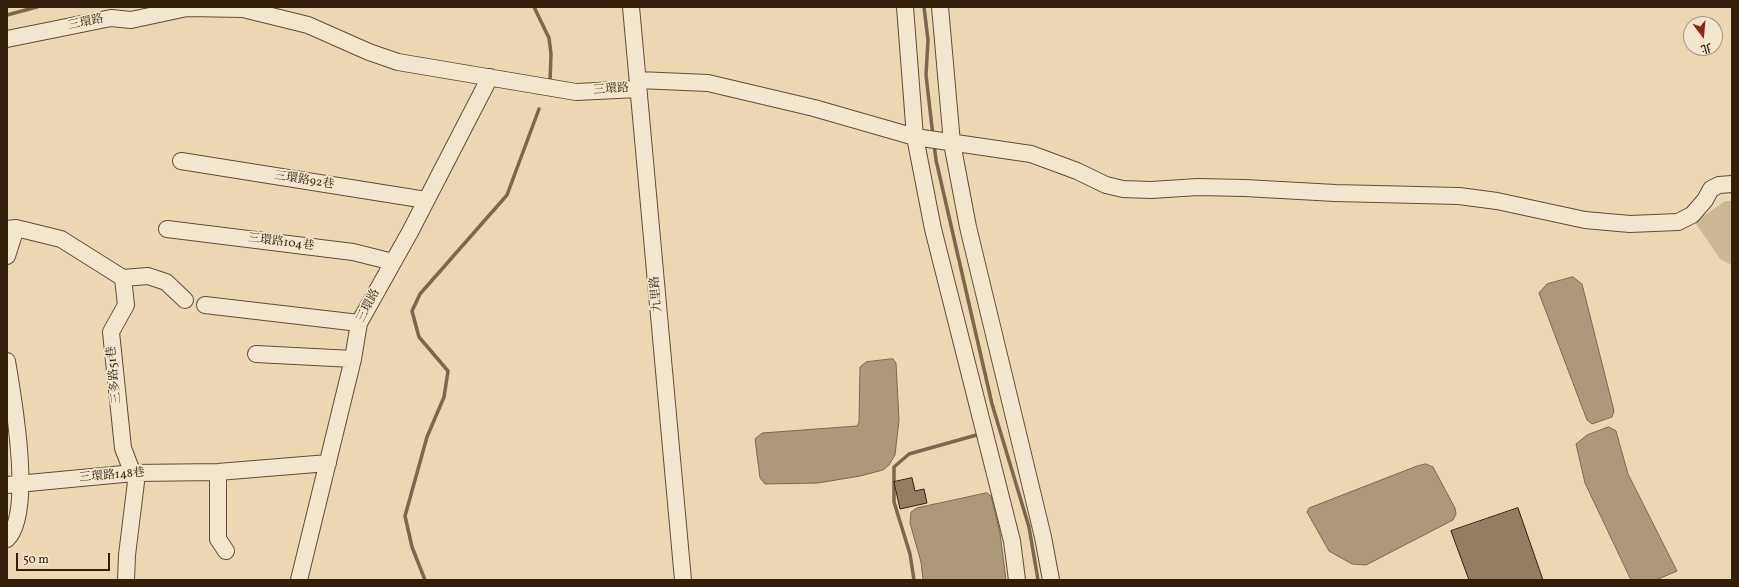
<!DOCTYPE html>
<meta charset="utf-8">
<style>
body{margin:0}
#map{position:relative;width:1739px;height:587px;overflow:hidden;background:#ebd8b3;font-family:Vollkorn,"Noto Serif TC",serif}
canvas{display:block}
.frame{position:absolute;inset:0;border:8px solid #311f09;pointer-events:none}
.north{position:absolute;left:1683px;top:16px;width:40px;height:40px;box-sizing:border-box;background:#f2e6ce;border:1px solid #a5967f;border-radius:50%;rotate:164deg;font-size:11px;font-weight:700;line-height:16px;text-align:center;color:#311f09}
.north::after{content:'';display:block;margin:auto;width:14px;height:18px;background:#8f2418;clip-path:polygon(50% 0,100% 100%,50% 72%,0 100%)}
.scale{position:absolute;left:16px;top:553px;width:94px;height:18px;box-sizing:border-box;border:2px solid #311f09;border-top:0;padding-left:5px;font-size:12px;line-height:14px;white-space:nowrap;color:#311f09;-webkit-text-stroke:3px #f2e6ce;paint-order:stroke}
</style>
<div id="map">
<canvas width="1739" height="587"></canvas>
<div class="frame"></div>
<div class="north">北</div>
<div class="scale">50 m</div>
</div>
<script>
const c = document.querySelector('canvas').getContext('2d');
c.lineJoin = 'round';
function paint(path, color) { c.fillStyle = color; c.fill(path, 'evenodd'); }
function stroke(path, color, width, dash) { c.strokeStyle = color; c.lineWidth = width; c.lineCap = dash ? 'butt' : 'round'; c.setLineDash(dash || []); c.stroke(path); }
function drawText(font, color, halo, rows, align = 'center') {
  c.font = font + ' Vollkorn,"Noto Serif TC",serif'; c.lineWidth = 3.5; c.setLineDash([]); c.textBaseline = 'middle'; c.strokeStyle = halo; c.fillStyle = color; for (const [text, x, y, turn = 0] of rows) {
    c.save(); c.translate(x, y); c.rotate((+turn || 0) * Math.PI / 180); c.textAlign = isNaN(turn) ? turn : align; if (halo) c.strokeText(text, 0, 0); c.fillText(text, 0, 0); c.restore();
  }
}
paint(new Path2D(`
 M1725 201H1732V265L1720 259 1695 222Z`), '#cbb996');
const water = new Path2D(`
 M1573 277 1582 284 1614 411 1612 417 1592 424 1587 420 1539 293 1547 284Z
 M893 359 896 363 899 420 895 455 889 465 883 470 860 476 818 483 765 484 760 478 755 439 762 433 857 426 859 422 860 367 866 362Z
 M1609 427 1616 431 1628 474 1677 571 1656 580H1631L1585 483 1576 444 1587 435Z
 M1426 464 1433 467 1455 508 1456 514 1453 520 1366 565 1352 564 1329 551 1307 512 1309 508 1417 466Z
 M987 493 991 496 1000 533 1006 580H923L921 562 910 523 911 512 917 508Z`);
paint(water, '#ac9979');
stroke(water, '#7b684c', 1);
stroke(new Path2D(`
 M534 7 549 38 551 54 550 82
 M924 7 928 40 926 75 933 136
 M7 15 37 7
 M934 144 936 160 992 404 1029 527 1038 580
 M425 580 412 547 405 516 427 437 444 397 448 371 419 337 412 311 420 294 507 195 539 109
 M914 580 910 554 894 502V467L909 454 980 434`), '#7b684c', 3.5);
const building = new Path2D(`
 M912 478 915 491 924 489 927 503 900 509 894 482Z
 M1518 508 1543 580H1469L1451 531Z`);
paint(building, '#927f61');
stroke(building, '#311f09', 1);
const minor = new Path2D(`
 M631 7 683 580
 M905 7 915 137 933 229 1012 541 1017 580
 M940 7 952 143 968 227 1043 537 1051 580
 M7 39 111 18 131 20 187 8 243 9 308 25 369 52 398 62 576 92 638 89
 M638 80 708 83 814 108 915 137 1031 154 1077 171 1106 185 1123 189 1151 190 1198 187 1245 188 1335 193 1459 196 1497 201 1585 220 1630 224 1678 222 1692 215 1705 200 1711 189 1719 185 1732 184
 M181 161 426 200
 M7 229 16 228 61 239 123 278 148 276 166 282 185 300
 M167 229 353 252 393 262
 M7 256 16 228
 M123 278 126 305 111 332 123 448 136 482 127 555 126 580
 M205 305 359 323
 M256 354 353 359
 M7 361C13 397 34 513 7 539
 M218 472V539L226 551
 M7 485 134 473 218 472 328 463
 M299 580 353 359 359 323 410 232 490 77`);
stroke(minor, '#604d34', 18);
stroke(minor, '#f2e6ce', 16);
drawText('12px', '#311f09', '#f2e6ce', [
 ["三環路",86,23,-12],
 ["三環路",611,90,-4],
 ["三環路92巷",304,181,9],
 ["三環路104巷",281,243,7],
 ["九里路",657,294,-95],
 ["三環路",369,306,-63],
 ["三多路51巷",115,375,-96],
 ["三環路148巷",112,476,-5]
]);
</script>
